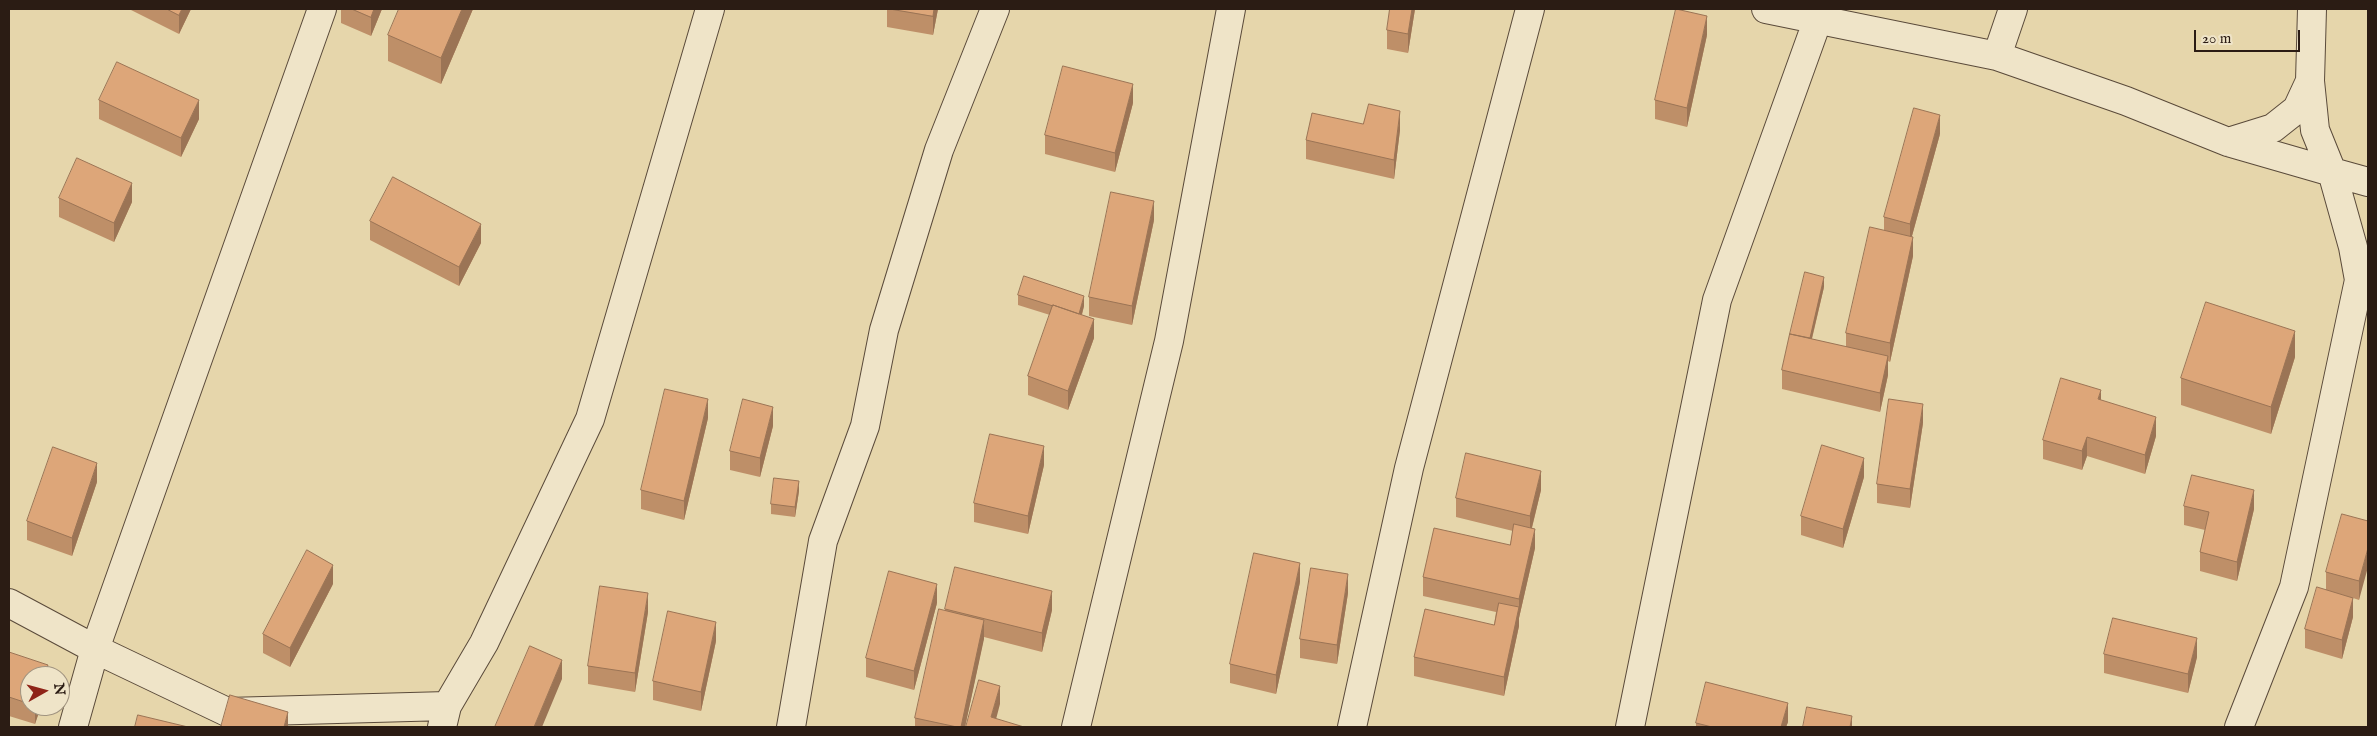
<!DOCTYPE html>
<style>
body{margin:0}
#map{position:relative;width:2377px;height:736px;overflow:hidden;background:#e6d6ab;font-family:"IM FELL English",serif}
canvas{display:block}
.frame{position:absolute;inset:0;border:10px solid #2b1c14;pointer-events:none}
.north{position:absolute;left:20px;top:666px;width:50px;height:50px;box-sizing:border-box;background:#efe4c8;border:1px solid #a19480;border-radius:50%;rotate:83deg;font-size:14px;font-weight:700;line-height:20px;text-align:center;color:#2b1c14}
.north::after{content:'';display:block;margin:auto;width:18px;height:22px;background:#8f2418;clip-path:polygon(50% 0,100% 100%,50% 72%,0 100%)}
.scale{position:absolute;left:2194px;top:30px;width:106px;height:22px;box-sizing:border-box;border:2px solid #2b1c14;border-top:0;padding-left:6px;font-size:15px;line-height:18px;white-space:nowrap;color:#2b1c14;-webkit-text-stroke:4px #efe4c8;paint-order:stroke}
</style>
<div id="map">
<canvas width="2377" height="736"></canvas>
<div class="frame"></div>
<div class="north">N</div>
<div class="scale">20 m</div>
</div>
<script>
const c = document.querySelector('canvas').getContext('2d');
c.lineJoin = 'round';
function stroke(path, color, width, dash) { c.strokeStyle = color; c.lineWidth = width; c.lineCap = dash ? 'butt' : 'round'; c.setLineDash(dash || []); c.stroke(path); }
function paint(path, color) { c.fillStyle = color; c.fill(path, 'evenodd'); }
const street = new Path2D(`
 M1766 9 1997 56 2126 101 2228 142 2332 172 2315 130 2310 81 2312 9
 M1997 56 2013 9
 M2228 142 2273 128 2297 109 2310 81
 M2332 172 2368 182
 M9 603 95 649 227 712 447 706
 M73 727 95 649 322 9
 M442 727 447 706 484 643 590 419 710 9
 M791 727 823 541 865 426 884 330 939 150 995 9
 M1076 727 1169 341 1231 9
 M1352 727 1409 468 1530 9
 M1630 727 1717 300 1818 19V9
 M2239 727 2294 587 2359 280 2353 247 2332 172`);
stroke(street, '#5a4a3a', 30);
stroke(street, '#efe4c8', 28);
paint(new Path2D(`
 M129 9H191L179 34Z
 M341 9H382L371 36 341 23Z
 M473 9 441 84 388 61V35Z
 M887 9H938L933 35 887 27Z
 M1390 9H1415L1408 53 1387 49V30Z
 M1707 35 1687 127 1655 119V100Z
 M99 100 199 119 181 157 99 119Z
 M1133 103 1115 172 1045 154V135Z
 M1363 124 1400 130 1394 179 1306 159V140Z
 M1940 134 1912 236 1913 256 1890 362 1888 361V375L1880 412 1782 389V370L1790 334 1824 287 1812 339 1846 347V333L1884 230V217Z
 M59 198 132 202 114 242 59 217Z
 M1154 220 1132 325 1089 316V297Z
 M370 221 481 243 459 286 370 240Z
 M1018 295 1084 306 1082 315 1094 338 1068 410 1028 395V376L1050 315 1018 305Z
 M2295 357 2271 434 2181 405V378Z
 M2101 400 2156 436 2145 474 2087 456 2082 470 2043 459V440Z
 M708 418 684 520 641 509V490Z
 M1923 423 1910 508 1877 503V484Z
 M773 426 760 477 730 470V451Z
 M1044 465 1028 534 974 522V503Z
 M1864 477 1843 548 1801 535V516Z
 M97 482 72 556 27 540V521Z
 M1541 490 1532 528 1535 548 1519 618V626L1504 696 1414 676V657L1494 625 1496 612 1423 596V577L1510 545 1513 531 1456 517V498Z
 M799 491 795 517 771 514V504Z
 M2184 506 2254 509 2237 581 2200 571V552L2205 530 2184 525Z
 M2368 521 2359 600 2353 598V617L2342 659 2305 648V629L2326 590V572Z
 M1300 582 1276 694 1230 683V664Z
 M333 584 290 667 263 653V634Z
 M1348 593 1337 664 1300 658V639Z
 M937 603 914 690 866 677V658Z
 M945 609 1052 610 1042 652 984 637 965 727H915V718Z
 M648 612 635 692 588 684V666Z
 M716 641 701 711 653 700V681Z
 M9 652 48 676H30V706H41L35 724 9 716Z
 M2104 654 2197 657 2188 693 2104 673Z
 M1788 722 1786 727H1696V723Z`), '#be8f68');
paint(new Path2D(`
 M182 9H191L179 34V15Z
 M374 9H382L371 36V17Z
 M462 9H473L441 84V58Z
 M934 9H938L933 35V16Z
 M1412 9H1415L1408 53V34Z
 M1707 16V35L1687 127V108Z
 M1133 84V103L1115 172V153Z
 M199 100V119L181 157V138Z
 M1400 111V130L1394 179V160Z
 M1940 115V134L1910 243V224Z
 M132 183V202L114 242V223Z
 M1154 201V220L1132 325V306Z
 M481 224V243L459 286V267Z
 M1913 237V256L1890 362V343Z
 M1824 277V287L1809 350V340Z
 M1084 296V306L1079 324V314Z
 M1094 319V338L1068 410V391Z
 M2295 331V357L2271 434V407Z
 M1888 356V375L1880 412V393Z
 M2101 390V409L2098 399Z
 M708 399V418L684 520V501Z
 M1923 404V423L1910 508V489Z
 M773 407V426L760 477V458Z
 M2156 417V436L2145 474V455Z
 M2087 437V456L2082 470V451Z
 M1044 446V465L1028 534V516Z
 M1864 458V477L1843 548V529Z
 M97 463V482L72 556V538Z
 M1541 471V490L1530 535V516Z
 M799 481V491L795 517V507Z
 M2254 490V509L2237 581V562Z
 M1535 529V548L1519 618V599Z
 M2368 548V567L2359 600V581Z
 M1300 563V582L1276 694V675Z
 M333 565V584L290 667V648Z
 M1348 574V593L1337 664V645Z
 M937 584V603L914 690V671Z
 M1052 591V610L1042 652V633Z
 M648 593V612L635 692V673Z
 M2353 598V617L2342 659V640Z
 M1519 607V626L1504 696V677Z
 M984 620V639L965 727H961Z
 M716 622V641L701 711V692Z
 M2197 638V657L2188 693V674Z
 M562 660V679L542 727H534Z
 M48 665V676H44Z
 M1000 686V704L994 727 991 717Z
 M1788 703V722L1786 727H1781Z
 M35 706H41L35 724Z
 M288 712V727H284Z
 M1852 716V727H1850Z`), '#9b7455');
const building = new Path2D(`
 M167 9H182L179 15Z
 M352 9H374L371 17Z
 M399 9H462L441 58 388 35Z
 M890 9H934L933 16Z
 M1390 9H1412L1408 34 1387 30Z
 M1676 9 1707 16 1687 108 1655 100Z
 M117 62 199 100 181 138 99 100Z
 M1063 66 1133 84 1115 153 1045 135Z
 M1369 104 1400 111 1394 160 1306 140 1312 113 1363 124Z
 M1914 108 1940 115 1910 224 1884 217Z
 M77 158 132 183 114 223 59 198Z
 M393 177 481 224 459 267 370 221Z
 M1111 192 1154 201 1132 306 1089 297Z
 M1870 227 1913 237 1890 343 1846 333Z
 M1805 272 1824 277 1810 338 1790 334Z
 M1024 276 1084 296 1079 314 1053 305V306L1018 295Z
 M2206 302 2295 331 2271 407 2181 378Z
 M1053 305 1094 319 1068 391 1028 376Z
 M1790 334 1888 356 1880 393 1782 370Z
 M2061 378 2101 390 2098 399 2156 417 2145 455 2087 437 2082 451 2043 440Z
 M665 389 708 399 684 501 641 490Z
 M743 399 773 407 760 458 730 451Z
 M1889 399 1923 404 1910 489 1877 484Z
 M990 434 1044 446 1028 516 974 503Z
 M1822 445 1864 458 1843 529 1801 516Z
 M53 447 97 463 72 538 27 521Z
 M1466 453 1541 471 1530 516 1456 498Z
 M2192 475 2254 490 2237 562 2200 552 2209 512 2184 506Z
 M774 478 799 481 795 507 771 504Z
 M2342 514 2368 521V548L2359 581 2326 572Z
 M1514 524 1535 529 1519 599 1423 577 1434 528 1510 545Z
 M307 550 333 565 290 648 263 634Z
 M1254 553 1300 563 1276 675 1230 664Z
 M955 567 1052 591 1042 633 945 609Z
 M1311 568 1348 574 1337 645 1300 639Z
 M889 571 937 584 914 671 866 658Z
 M600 586 648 593 635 673 588 666Z
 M2317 587 2353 598 2342 640 2305 629Z
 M1499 603 1519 607 1504 677 1414 657 1425 609 1494 625Z
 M939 609 984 620 961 727H957L915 718Z
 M668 611 716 622 701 692 653 681Z
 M2113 618 2197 638 2188 674 2104 654Z
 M530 646 562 660 534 727H495Z
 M9 652 48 665 44 676H30V704L9 697Z
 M979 680 1000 686 991 717 1024 727H966Z
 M1706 682 1788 703 1781 727H1712L1696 723Z
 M230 695 288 712 284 727H221Z
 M1807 707 1852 716 1850 727H1803Z
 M138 715 188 727H135Z`);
paint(building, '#dda679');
stroke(building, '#9b7455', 1);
</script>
